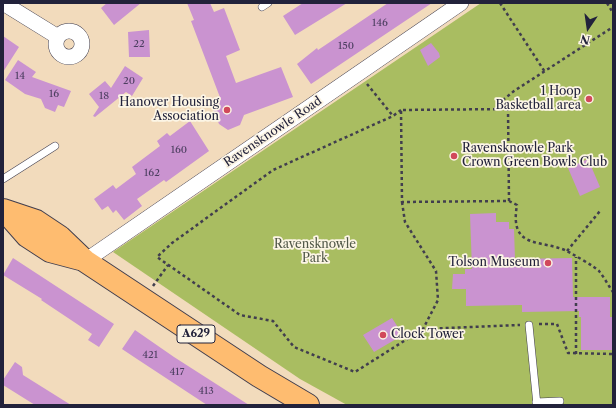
<!DOCTYPE html>
<style>
body{margin:0}
#map{position:relative;width:616px;height:408px;overflow:hidden;background:#f2dbbc;font-family:"Libre Caslon Text",serif}
canvas{display:block}
.frame{position:absolute;inset:0;border:4px solid #22223b;pointer-events:none}
.north{position:absolute;left:568px;top:8px;width:40px;height:40px;-webkit-text-stroke:3px #fcf5e5;paint-order:stroke;rotate:193deg;font-size:11px;font-weight:700;line-height:16px;text-align:center;color:#22223b}
.north::after{content:'';display:block;margin:auto;width:14px;height:18px;background:#22223b;clip-path:polygon(50% 0,100% 100%,50% 72%,0 100%)}
</style>
<div id="map">
<canvas width="616" height="408"></canvas>
<div class="frame"></div>
<div class="north">N</div>
</div>
<script>
const c = document.querySelector('canvas').getContext('2d');
c.lineJoin = 'round';
function paint(path, color) { c.fillStyle = color; c.fill(path, 'evenodd'); }
function stroke(path, color, width, dash) { c.strokeStyle = color; c.lineWidth = width; c.lineCap = dash ? 'butt' : 'round'; c.setLineDash(dash || []); c.stroke(path); }
function drawText(font, color, halo, rows, align = 'center') {
  c.font = font + ' "Libre Caslon Text",serif'; c.lineWidth = 3.5; c.setLineDash([]); c.textBaseline = 'middle'; c.strokeStyle = halo; c.fillStyle = color; for (const [text, x, y, turn = 0] of rows) {
    c.save(); c.translate(x, y); c.rotate((+turn || 0) * Math.PI / 180); c.textAlign = isNaN(turn) ? turn : align; if (halo) c.strokeText(text, 0, 0); c.fillText(text, 0, 0); c.restore();
  }
}
paint(new Path2D(`
 M481 3H613V405H347L300 379 113 252Z`), '#a9bd61');
paint(new Path2D(`
 M107 3H141L114 25 101 8Z
 M187 3H210L214 12 224 8 240 50 226 56 236 83 281 67 293 97 244 115 240 125 228 130 219 124 211 104 221 100 191 21 194 20Z
 M303 3H347L295 35 283 16Z
 M388 3H432L311 84 297 64 317 48 318 50Z
 M149 30 150 57H129L128 32Z
 M3 36 19 47 3 72Z
 M431 43 439 53 440 57 428 66 420 50Z
 M18 60 36 72 32 77 71 91 64 107 58 105 55 112 45 108 41 99 25 94 5 80Z
 M125 66 143 78 132 96 126 92 95 117 93 116 99 107 89 94 105 81 111 88Z
 M190 121 209 151 166 182 164 180 137 199 142 206 124 220 116 210 113 213 108 206 102 210 94 199 113 185 116 189 136 174 132 167 160 146 157 141 167 133 170 136Z
 M588 159 600 187 580 196 568 168Z
 M496 213V222H509V229H514L515 259 572 258 573 297H610V317H613V350H581V317H579V311L522 312V305L466 306V289H452L453 274H465V269H472L470 214Z
 M13 258 114 324 99 347 88 340 92 334 41 300 42 299 3 275Z
 M392 318 403 335 374 352 363 335Z
 M135 330 174 357 249 405H207L137 359 122 349Z
 M15 362 22 367 23 375 71 405H35L3 385V380Z`), '#ca93d0');
const lane = new Path2D(`
 M262 7 268 3
 M3 179 55 146
 M529 325 537 405
 M536 402 560 401`);
const street = new Path2D(`
 M3 3 58 37
 M56 44a13 13 0 1 1 26 0a13 13 0 1 1-26 0Z
 M85 261 461 3`);
const highway = new Path2D(`
 M3 210 36 221 60 237 85 261 259 376 308 405
 M5 211 27 236 50 251 84 260`);
stroke(lane, '#413e4e', 8);
stroke(street, '#413e4e', 16);
stroke(highway, '#413e4e', 24);
stroke(new Path2D(`
 M500 3 545 72
 M607 3 613 13
 M367 84 393 116
 M508 109 401 110 402 202 509 201 508 109 503 100 514 91 613 27
 M401 110 393 116 273 170 172 243 157 257 240 315 273 321 294 347 355 372 423 329 520 325
 M509 201 517 205C509 250 541 239 567 251 574 255 594 266 599 271 604 277 608 285 613 292
 M402 202 405 222 436 271 438 300 423 329
 M567 251 600 211
 M153 286 168 265
 M539 324H557L568 353 613 354
 M576 354V257`), '#413e4e', 2.5, [3, 3]);
stroke(lane, '#fff', 7);
stroke(street, '#fff', 15);
stroke(highway, '#febc70', 22);
for (const [x, y, r, color] of [
 [589,99,4,"#d1495b"],
 [227,110,4,"#d1495b"],
 [454,156,4,"#d1495b"],
 [548,263,4,"#d1495b"],
 [383,335,4,"#d1495b"]
]) { const dot = new Path2D(); dot.arc(x, y, r, 0, 2 * Math.PI); c.fillStyle = color; c.fill(dot); stroke(dot, '#fcf5e5', 1.5); }
drawText('10px', '#4c3e60', null, [
 ["146",380,23],
 ["22",139,44],
 ["150",346,46],
 ["14",20,76],
 ["20",129,81],
 ["16",54,94],
 ["18",104,96],
 ["160",179,150],
 ["162",152,173],
 ["421",150,355],
 ["417",177,372],
 ["413",206,391]
]);
for (const [x, y, w] of [
 [196,334,38]
]) { const box = new Path2D(); box.roundRect(x - w / 2, y - 9, w, 18, 3); c.fillStyle = '#fcf5e5'; c.fill(box); stroke(box, '#22223b', 1); }
drawText('bold 11px', '#22223b', null, [
 ["A629",196,334]
]);
drawText('12px', '#22223b', '#fcf5e5', [
 ["1 Hoop",581,92],
 ["Basketball area",581,106],
 ["Hanover Housing",219,103],
 ["Association",219,117],
 ["Ravensknowle Park",462,149,"left"],
 ["Crown Green Bowls Club",462,163,"left"],
 ["Tolson Museum",540,263],
 ["Clock Tower",391,335,"left"]
], 'right');
drawText('12px', '#22223b', '#fcf5e5', [
 ["Ravensknowle Road",273,132,-34]
]);
drawText('12px', '#515848', '#fcf5e5', [
 ["Ravensknowle",315,245],
 ["Park",315,259]
]);
</script>
